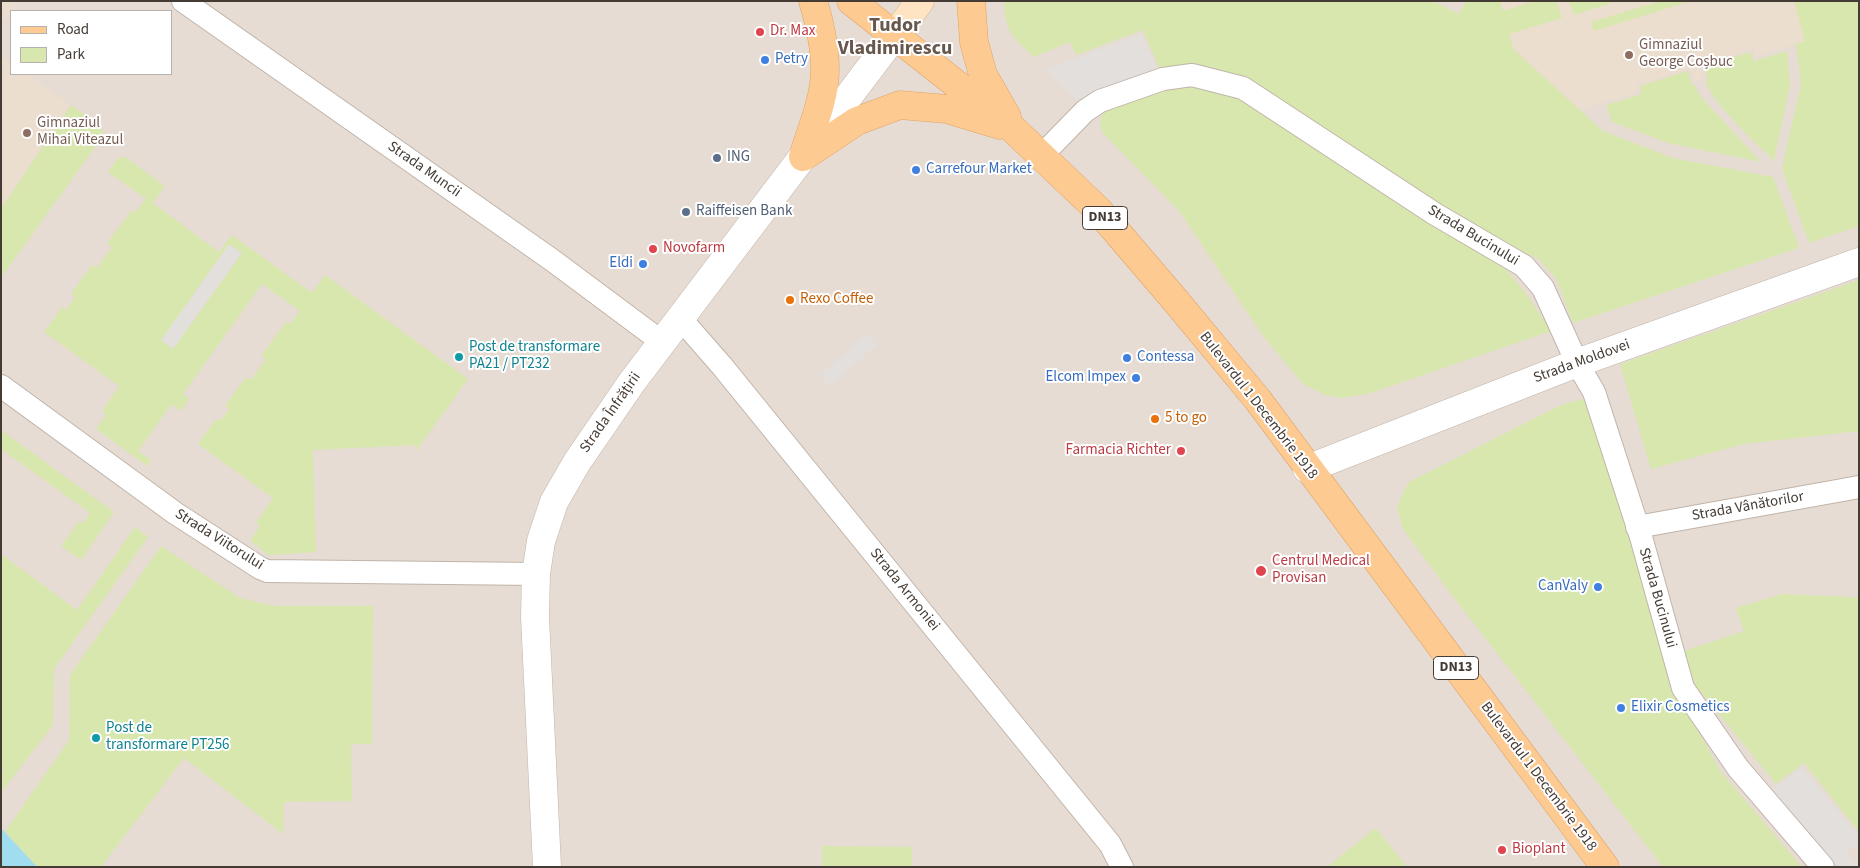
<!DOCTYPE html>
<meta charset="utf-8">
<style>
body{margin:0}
#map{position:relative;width:1860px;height:868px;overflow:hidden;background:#f2ebe4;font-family:"Source Sans 3",sans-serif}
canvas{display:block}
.frame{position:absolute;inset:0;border:2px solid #443b34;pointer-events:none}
.legend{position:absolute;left:10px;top:10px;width:162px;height:65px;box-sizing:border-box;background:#fff;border:1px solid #b4b1ae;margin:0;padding:6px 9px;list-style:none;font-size:15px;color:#443b34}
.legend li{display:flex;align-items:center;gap:10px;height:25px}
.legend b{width:25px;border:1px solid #b4b1ae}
</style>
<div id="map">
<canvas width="1860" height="868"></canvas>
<div class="frame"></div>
<ul class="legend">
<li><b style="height:6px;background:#fdca92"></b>Road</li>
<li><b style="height:14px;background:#d8e7ad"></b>Park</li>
</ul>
</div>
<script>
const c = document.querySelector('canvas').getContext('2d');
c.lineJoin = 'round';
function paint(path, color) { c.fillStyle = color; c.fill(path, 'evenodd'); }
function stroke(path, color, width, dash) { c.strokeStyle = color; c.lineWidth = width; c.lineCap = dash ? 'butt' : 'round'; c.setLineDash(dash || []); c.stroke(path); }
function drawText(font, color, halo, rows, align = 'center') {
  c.font = font + ' "Source Sans 3",sans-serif'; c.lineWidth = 4; c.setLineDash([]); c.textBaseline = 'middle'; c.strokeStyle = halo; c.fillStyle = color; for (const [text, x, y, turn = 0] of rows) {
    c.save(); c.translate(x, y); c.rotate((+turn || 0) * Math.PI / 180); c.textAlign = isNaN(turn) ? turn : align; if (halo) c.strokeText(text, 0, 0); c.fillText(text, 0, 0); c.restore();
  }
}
paint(new Path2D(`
 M1 1H1859V867H1ZM11 11H171V74H11Z`), '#e6dcd3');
paint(new Path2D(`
 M1 1H18L1 24Z
 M1500 1H1794L1805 41 1756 57 1753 48 1745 50 1744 53 1701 66 1704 79 1694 81 1690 69 1646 83 1644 81 1637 83 1639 92 1579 110 1513 48Z
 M1 55 11 62V74H27L71 105 1 209Z`), '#ebdece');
paint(new Path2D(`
 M1004 1H1432L1459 14 1466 1H1500L1503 11 1534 1H1556L1562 18 1509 34 1513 49 1603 131 1673 158 1773 177 1799 248 1573 323 1557 280 1540 260 1446 212 1248 79 1160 70 1143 30 1076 55 1070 42 1034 57C1011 36 1006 33 1004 1Z
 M1569 1H1618L1574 15Z
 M1661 1H1691L1594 31 1591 22Z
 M1794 1H1859V226L1809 243 1782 168 1801 84 1796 44 1805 41Z
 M1787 51 1790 85 1774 161C1755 142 1714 105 1705 81L1708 80 1704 66 1751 52 1754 61Z
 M1688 71 1692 85H1695L1700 96 1761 162 1668 143 1612 122 1606 105 1642 94 1640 86Z
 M1192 85 1240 98 1502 265 1525 292 1551 331 1371 393 1342 398 1325 395 1303 384 1263 336 1180 212 1103 133C1100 126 1099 121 1103 114 1111 100 1175 87 1192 85Z
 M71 105 100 126 103 131V136L1 278V209Z
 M123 157 127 158 165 186 153 203 219 252 232 235 312 293 325 275 468 379 416 451 415 445 313 450 316 552 268 555 250 540 260 526 256 523 273 498 198 444 216 419 220 421 229 409 225 406 246 377 251 380 266 359 261 356 286 322 290 324 300 311 262 284 183 394 189 399 181 411 172 404 138 451 151 460 147 466 96 429 106 415 102 411 119 386 44 332 62 307 66 310 75 297 71 294 92 265 97 268 112 247 107 243 132 210 136 212 146 199 108 172 117 159Z
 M1859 280V431L1744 444 1651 469 1620 364Z
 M1583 399 1593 417 1681 700 1721 772 1802 867H1663L1451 594 1403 529 1397 509 1402 495 1409 482 1561 405Z
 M1 430 114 512 81 560 61 546 79 521 83 523 90 513 1 449Z
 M135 527 148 537 54 669 53 725 1 793V554L77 610Z
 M161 546 240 598 274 606H373L372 744H351L352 801 284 802 283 834 184 758 101 867H37L5 832 69 740 70 675Z
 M1782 594 1852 597 1859 599V832L1804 763 1776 784 1696 686 1684 651 1744 631 1736 608Z
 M1376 828 1407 867H1327Z
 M822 846 912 847V867H822Z`), '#d8e7ad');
paint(new Path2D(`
 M1141 34 1158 71 1076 100 1047 69Z
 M229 244 242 253 173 349 161 340Z
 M867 333 877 345 830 387 820 375Z
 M1802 767 1859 837V843L1846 851 1858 867H1832L1769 793Z`), '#e3dfdd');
paint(new Path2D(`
 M1 828 37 867H1Z`), '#a0deef');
const minor = new Path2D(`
 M183 1 552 260 662 342
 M1042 155 1085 111 1100 101 1163 79 1192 75 1243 88 1435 214 1524 266 1543 288 1577 363 1594 392 1641 537 1683 688 1738 768 1823 867
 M680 318 722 366 1110 844 1122 867
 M1 386 175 513 260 568 267 571 536 574
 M1637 527 1859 487`);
const tertiary = new Path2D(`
 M1307 469 1577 363 1859 262
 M547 867 535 617 536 574 541 541 554 502 577 462 632 382 895 35`);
const secondary = new Path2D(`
 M895 35 920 1`);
const primary = new Path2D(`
 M851 1 1013 129 1098 210 1175 300 1258 400 1605 867
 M971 1 974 42 983 75 1007 117
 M803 157 857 121 900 105 947 109 1000 125
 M803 157C811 130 825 99 825 70 825 47 820 24 813 1`);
stroke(minor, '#c0b4aa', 24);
stroke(tertiary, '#c0b4aa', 29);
stroke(secondary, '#d5b896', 29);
stroke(primary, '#e2a362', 29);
stroke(minor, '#fff', 22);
stroke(tertiary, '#fff', 28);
stroke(secondary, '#fee4c3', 28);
stroke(primary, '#fdca92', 28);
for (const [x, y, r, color] of [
 [760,32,5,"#e0444e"],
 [1629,55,5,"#8d6e63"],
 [765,60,5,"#3f7fe0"],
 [27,133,5,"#8d6e63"],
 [717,158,5,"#5c6f8a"],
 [916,170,5,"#3f7fe0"],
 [686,212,5,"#5c6f8a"],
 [653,249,5,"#e0444e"],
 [643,264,5,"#3f7fe0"],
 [790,300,5,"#e8710a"],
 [459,357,5,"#0f9aa8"],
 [1127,358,5,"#3f7fe0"],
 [1136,378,5,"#3f7fe0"],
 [1155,419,5,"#e8710a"],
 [1181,451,5,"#e0444e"],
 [1261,571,6,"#e0444e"],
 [1598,587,5,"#3f7fe0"],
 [1621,708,5,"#3f7fe0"],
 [96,738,5,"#0f9aa8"],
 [1502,850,5,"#e0444e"]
]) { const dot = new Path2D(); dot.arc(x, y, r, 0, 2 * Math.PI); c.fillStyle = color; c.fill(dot); stroke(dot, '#fff', 2); }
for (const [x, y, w] of [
 [1105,218,45],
 [1456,668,45]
]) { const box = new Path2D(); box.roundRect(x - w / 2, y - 11.5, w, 23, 4); c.fillStyle = '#fff'; c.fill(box); stroke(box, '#443b34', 1); }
drawText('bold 14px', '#443b34', null, [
 ["DN13",1105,218],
 ["DN13",1456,668]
]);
drawText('15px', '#be3a42', '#fff', [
 ["Dr. Max",770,32],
 ["Novofarm",663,249],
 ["Farmacia Richter",1171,451,"right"],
 ["Centrul Medical",1272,562],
 ["Provisan",1272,579],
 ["Bioplant",1512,850]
], 'left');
drawText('15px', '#785e54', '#fff', [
 ["Gimnaziul",1639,46],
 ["George Coșbuc",1639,63],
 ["Gimnaziul",37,124],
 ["Mihai Viteazul",37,141]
], 'left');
drawText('15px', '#366cbe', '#fff', [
 ["Petry",775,60],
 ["Carrefour Market",926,170],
 ["Eldi",633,264,"right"],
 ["Contessa",1137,358],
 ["Elcom Impex",1126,378,"right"],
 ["CanValy",1588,587,"right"],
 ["Elixir Cosmetics",1631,708]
], 'left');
drawText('15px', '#4e5e75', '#fff', [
 ["ING",727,158],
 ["Raiffeisen Bank",696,212]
], 'left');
drawText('15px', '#443b34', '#fff', [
 ["Strada Muncii",424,170,35],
 ["Strada Bucinului",1473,236,31],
 ["Strada Moldovei",1582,362,-20],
 ["Bulevardul 1 Decembrie 1918",1258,406,52],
 ["Strada Înfrățirii",611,413,-55],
 ["Strada Vânătorilor",1748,507,-10],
 ["Strada Viitorului",219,540,32],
 ["Strada Armoniei",904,590,51],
 ["Strada Bucinului",1657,598,74],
 ["Bulevardul 1 Decembrie 1918",1538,777,53]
]);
drawText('15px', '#c56008', '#fff', [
 ["Rexo Coffee",800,300],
 ["5 to go",1165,419]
], 'left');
drawText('15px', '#0d838f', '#fff', [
 ["Post de transformare",469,348],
 ["PA21 / PT232",469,365],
 ["Post de",106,729],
 ["transformare PT256",106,746]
], 'left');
drawText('bold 20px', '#67574c', '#fff', [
 ["Tudor",895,27],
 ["Vladimirescu",895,50]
]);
</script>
